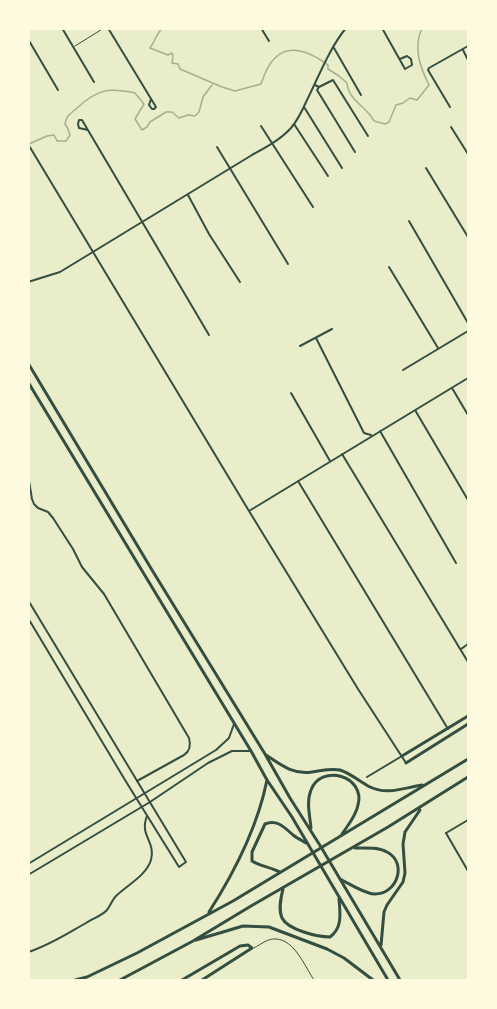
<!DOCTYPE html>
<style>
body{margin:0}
#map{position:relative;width:497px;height:1009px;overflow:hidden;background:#e9edc9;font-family:Cabin,sans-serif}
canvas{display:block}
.frame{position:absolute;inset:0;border:30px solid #fefae0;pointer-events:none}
</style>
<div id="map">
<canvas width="497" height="1009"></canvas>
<div class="frame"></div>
</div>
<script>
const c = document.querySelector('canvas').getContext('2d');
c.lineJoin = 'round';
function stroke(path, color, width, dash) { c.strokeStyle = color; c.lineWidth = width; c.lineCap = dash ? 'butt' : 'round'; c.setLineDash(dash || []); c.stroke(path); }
stroke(new Path2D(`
 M162 28C156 35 155 41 150 48L168 55 172 53 173 56 172 63 178 64 180 69 222 87 235 91 261 84C264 75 268 64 275 58 291 42 313 54 328 65V69L339 76 347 83C348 100 367 107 374 121L385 124 389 122 396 105 403 103 410 98 417 100 429 85C420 67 413 48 422 28
 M29 144 47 136 54 135 57 141H66L70 135 68 129 65 124C66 116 70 114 76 109 96 90 107 87 135 93L144 104 135 119 142 130 147 127 150 122 166 112H172L179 118 188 115 195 116 199 112 203 97 212 85`), '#a3b18a', 1.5);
stroke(new Path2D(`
 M75 46 104 28
 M254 948C261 944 269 938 276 939 295 940 305 967 314 980`), '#344e41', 1);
stroke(new Path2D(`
 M62 28 94 82
 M108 28 156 107 154 109H152L149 105 151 99
 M261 28 269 41
 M382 28 405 69 412 65 411 59 407 56 400 59
 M28 39 58 90
 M334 48 361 95
 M463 50 468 60
 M315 85 319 87 333 80 368 136
 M319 87 317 90 355 152
 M304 107 342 168
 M450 107 428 70 429 68 468 46
 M294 124 328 176
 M261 126 313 207
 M451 127 468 154
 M88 130 79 128 78 124 79 120H82L209 335
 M28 144 249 511 358 689 406 763
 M217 147 288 264
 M426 168 468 237
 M188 195 209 234 240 282
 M409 221 468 323
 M389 267 438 348
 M28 282 60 272 252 155C265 148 280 140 291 128 298 120 303 109 307 100 319 76 329 49 346 28
 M316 338 364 433 371 435
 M300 346 332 329
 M403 370 468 331
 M452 388 468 415
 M291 393 330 461
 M415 410 468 500
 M380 431 456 563
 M342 454 468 662
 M28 475 32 499 34 504 38 508 48 512 53 518 73 549 82 567 104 594 189 738C191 745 190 751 184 755L137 781
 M298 481 448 729
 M249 511 468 378
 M461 649 468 644
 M367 777 402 756
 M446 833 468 871
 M28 952C48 946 68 933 86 923 92 919 101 916 106 911 110 907 112 900 116 896 127 885 146 876 151 860 156 841 139 836 147 816`), '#344e41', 2);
stroke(new Path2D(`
 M28 600 186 862 179 867 125 780 28 618
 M446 833 468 820
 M28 864 216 750 229 738 234 724
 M28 875 150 802 208 763 232 751H251`), '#344e41', 2);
stroke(new Path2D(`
 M28 363 152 570 265 754 290 798 321 847 400 980
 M28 382 251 751 267 780 292 817 388 980
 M266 755C281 765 293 775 312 772 321 771 330 768 340 770 350 773 359 781 368 786 387 796 403 788 422 785
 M402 756 468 716
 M406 763 468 724
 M311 828C310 816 306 802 311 790 321 763 366 776 358 805 356 816 348 825 342 834
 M280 872C270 867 260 866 252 861V852L265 824C277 819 284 827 293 835 297 838 301 840 306 843
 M340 879C350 884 363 893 374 894 397 895 408 863 387 852 378 847 366 848 355 848
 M283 889C281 897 278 909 282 918 288 930 318 937 330 937 343 927 340 913 339 899
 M209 912C234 873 258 825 267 780
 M196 940 243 926 269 927 327 949 344 958 373 980
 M381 945 384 912 387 905 403 882 405 873 403 844 405 832 420 810
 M75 980 87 977 137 953 233 901 468 759
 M120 980 193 941 251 906 388 827 468 777
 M182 980 240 946 248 945 252 948 202 980`), '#344e41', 3);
</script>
